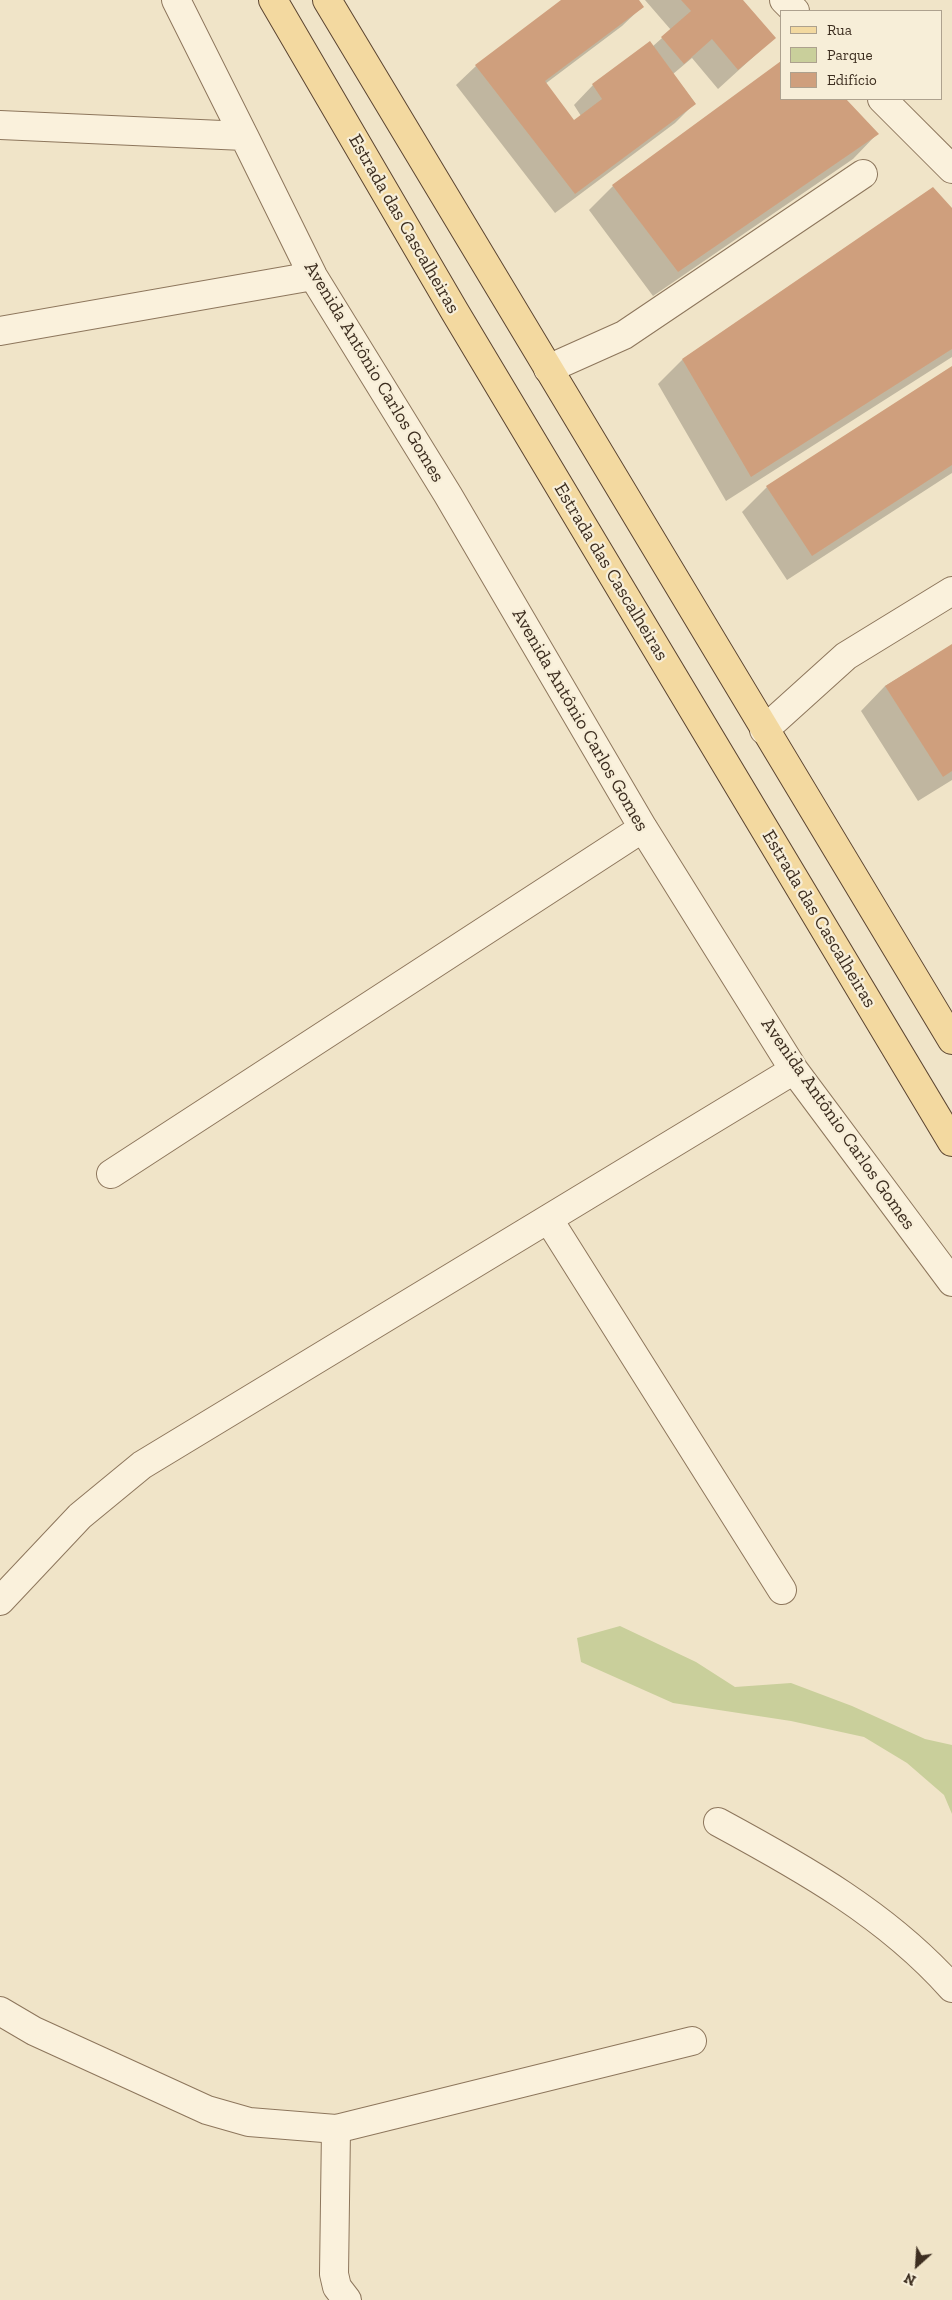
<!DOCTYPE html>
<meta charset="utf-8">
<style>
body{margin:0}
#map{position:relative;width:952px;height:2300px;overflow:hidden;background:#f0e4c8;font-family:"Zilla Slab",serif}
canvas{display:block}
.legend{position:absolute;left:780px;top:10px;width:162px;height:90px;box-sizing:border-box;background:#f7eed8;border:1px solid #ada18e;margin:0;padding:6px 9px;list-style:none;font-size:15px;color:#3d2e20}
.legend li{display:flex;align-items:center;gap:10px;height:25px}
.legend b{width:25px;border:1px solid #ada18e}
.north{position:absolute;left:892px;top:2240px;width:50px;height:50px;-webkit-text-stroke:4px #f7eed8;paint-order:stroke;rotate:206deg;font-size:14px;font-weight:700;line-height:20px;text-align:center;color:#3d2e20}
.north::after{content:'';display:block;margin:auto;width:18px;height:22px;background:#3d2e20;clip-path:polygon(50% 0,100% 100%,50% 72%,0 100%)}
</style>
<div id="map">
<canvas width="952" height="2300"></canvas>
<ul class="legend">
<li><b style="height:6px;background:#f3d9a0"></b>Rua</li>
<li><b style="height:14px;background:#c9cf9b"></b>Parque</li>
<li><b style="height:14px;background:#cf9f7d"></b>Edifício</li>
</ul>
<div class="north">N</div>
</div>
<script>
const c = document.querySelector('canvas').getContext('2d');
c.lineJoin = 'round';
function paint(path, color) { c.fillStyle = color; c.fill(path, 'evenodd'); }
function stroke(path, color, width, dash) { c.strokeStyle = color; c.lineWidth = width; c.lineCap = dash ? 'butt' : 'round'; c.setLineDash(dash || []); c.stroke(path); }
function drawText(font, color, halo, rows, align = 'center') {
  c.font = font + ' "Zilla Slab",serif'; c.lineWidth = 4.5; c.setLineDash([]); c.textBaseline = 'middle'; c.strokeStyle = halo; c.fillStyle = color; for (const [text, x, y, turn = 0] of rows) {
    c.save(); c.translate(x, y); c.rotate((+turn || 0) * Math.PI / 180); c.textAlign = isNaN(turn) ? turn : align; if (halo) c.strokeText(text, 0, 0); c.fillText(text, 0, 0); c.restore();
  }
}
paint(new Path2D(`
 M620 1626 696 1662 735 1687 791 1683 852 1706 925 1739 952 1745V1814L944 1795 907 1763 864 1737 791 1721 673 1703 581 1662 577 1638Z`), '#c9cf9b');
paint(new Path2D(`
 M563 0H637L642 7 622 26 545 84 573 122 581 116 574 105 593 85 652 47 671 30 645 0H741L774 38 718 89 692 58 673 74 695 103 675 123 555 213 456 85 476 66Z
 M781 99H844L877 134 853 159 653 296 589 210 613 186Z
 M932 189 952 210V357L726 501 658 384 682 360Z
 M952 368V473L787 580 742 512 767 487Z
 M952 645V780L918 801 861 711 885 686Z`), '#0003');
paint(new Path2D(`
 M561 0H639L644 7 545 81 574 120 602 99 592 84 650 41 696 104 575 194 475 65Z
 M681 0H743L776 38 738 70 712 39 684 64 661 37 691 11Z
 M781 61V99H846L879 134 678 272 612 185Z
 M933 187 952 208V349L751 477 682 359Z
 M952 366V465L812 556 766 486Z
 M952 644V771L943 777 885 686Z`), '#cf9f7d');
const minor = new Path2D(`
 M176 0 244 136
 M784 0 795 11
 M882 99 952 169
 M0 125 244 136 313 276 448 495 643 828 794 1070 952 1282
 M0 331 313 276
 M548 369 624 335 863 174
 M764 730 846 656 952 591
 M111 1174 643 828
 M549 1220 782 1590
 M0 1601 80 1516 142 1465 794 1070
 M718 1822C803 1868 887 1915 952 1988
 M0 2011 34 2031 207 2110 249 2122 336 2129 692 2041
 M336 2129 334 2274 337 2287 347 2300`);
const major = new Path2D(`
 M273 0 455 312 952 1142
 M327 0 952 1040`);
stroke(minor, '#8d765c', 30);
stroke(major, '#5b4430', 30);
stroke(minor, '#faf1dc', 28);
stroke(major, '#f3d9a0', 28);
drawText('19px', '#3d2e20', '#f7eed8', [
 ["Estrada das Cascalheiras",404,224,60],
 ["Avenida Antônio Carlos Gomes",374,372,59],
 ["Estrada das Cascalheiras",611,572,59],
 ["Avenida Antônio Carlos Gomes",580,720,60],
 ["Estrada das Cascalheiras",819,919,59],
 ["Avenida Antônio Carlos Gomes",838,1124,55]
]);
</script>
